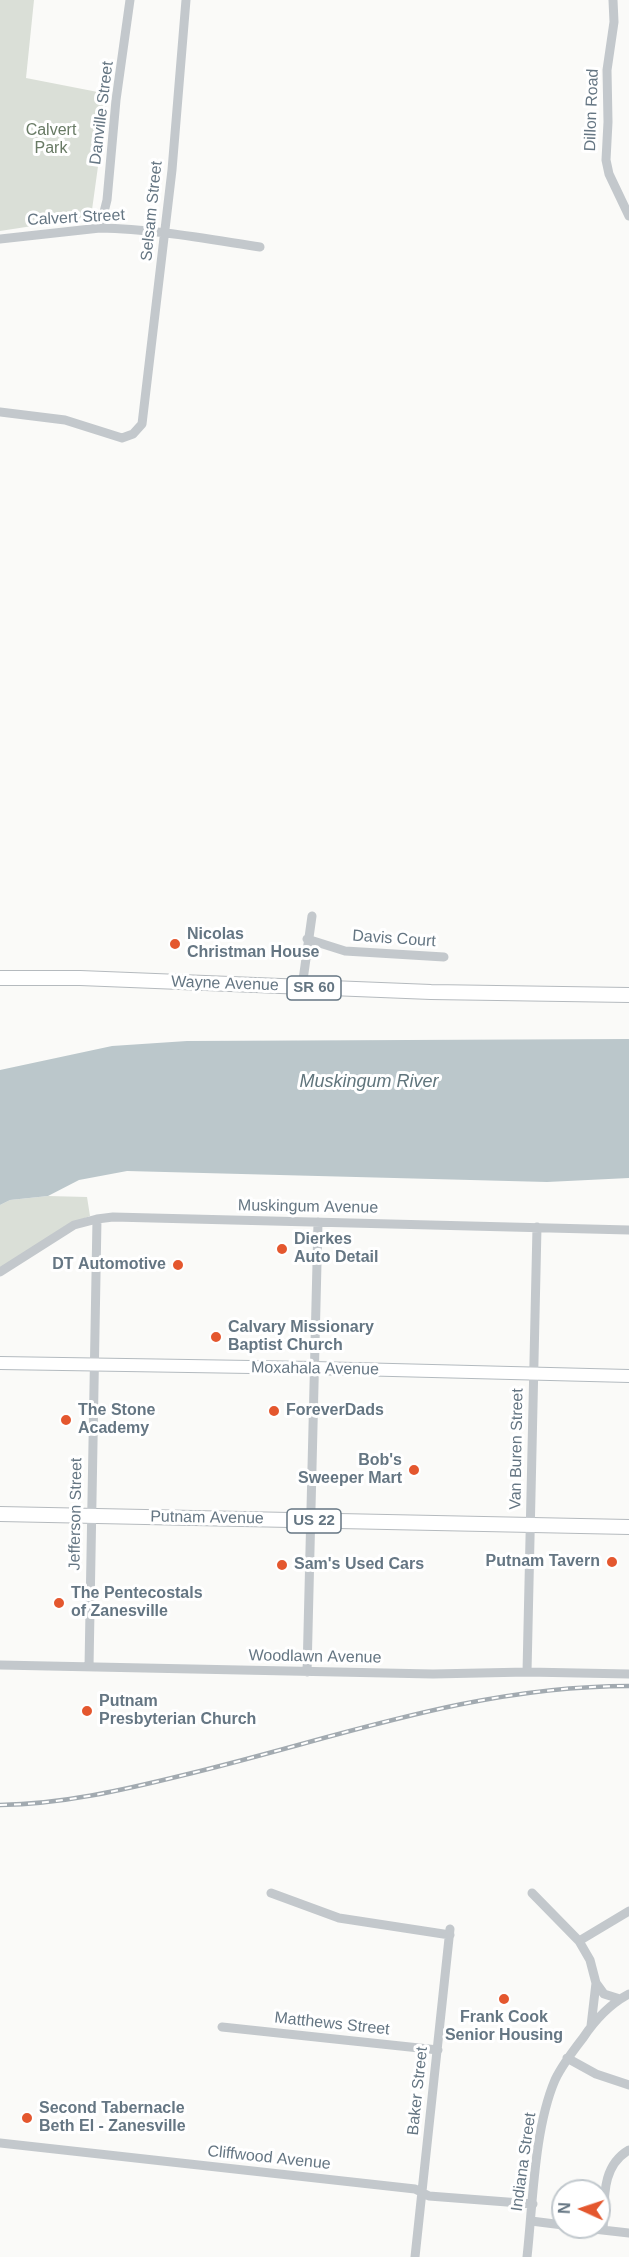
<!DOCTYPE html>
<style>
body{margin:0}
#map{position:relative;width:629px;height:2257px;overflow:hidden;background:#fafaf8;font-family:Helvetica,sans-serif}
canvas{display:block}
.north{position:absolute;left:551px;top:2179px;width:60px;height:60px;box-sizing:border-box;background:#fff;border:2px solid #c1c8cd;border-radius:50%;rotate:273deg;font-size:16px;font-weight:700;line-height:24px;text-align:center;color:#657683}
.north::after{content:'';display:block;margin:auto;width:21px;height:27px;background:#e4572e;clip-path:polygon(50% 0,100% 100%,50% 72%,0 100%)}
</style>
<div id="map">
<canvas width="629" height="2257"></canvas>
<div class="north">N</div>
</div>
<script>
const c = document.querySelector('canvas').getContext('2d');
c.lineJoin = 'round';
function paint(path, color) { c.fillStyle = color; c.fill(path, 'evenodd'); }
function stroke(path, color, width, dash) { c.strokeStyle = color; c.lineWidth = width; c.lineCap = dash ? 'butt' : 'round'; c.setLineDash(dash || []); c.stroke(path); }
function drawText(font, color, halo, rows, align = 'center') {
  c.font = font + ' Helvetica,sans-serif'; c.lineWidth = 6; c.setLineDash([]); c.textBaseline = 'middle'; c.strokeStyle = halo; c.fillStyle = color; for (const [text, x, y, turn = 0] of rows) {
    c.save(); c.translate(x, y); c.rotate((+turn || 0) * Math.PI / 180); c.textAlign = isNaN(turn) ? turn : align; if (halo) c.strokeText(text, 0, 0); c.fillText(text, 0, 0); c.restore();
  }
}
paint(new Path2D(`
 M0 0H34L26 78 108 94 91 217 0 231Z
 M48 1196 87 1197 90 1216 67 1225 0 1268V1205L10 1200Z`), '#dadfd7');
paint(new Path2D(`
 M629 1039V1178L547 1182 127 1171 79 1180 48 1196 10 1200 0 1205V1070L112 1046 187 1041Z`), '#bbc7cb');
const secondary = new Path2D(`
 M0 1363 314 1368 629 1376`);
const primary = new Path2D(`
 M0 978H80L431 992 629 995
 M0 1514 629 1527`);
stroke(secondary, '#b3babf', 14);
stroke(primary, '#b5babe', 16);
stroke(new Path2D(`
 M613 0 614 22 607 70 608 122 606 160 609 174 629 216
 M100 228 107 200 116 100 130 0
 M0 239 100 228C153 229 207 239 260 247
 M0 412 65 420 122 438 133 434 142 424 172 170 186 0
 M307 939 345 951 444 957
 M302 987 312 916
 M0 1272 74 1225 97 1219 113 1217 629 1230
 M0 1665 433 1674 527 1672 629 1674
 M89 1667 97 1219
 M307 1672 318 1222
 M527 1672 537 1227
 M271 1893 339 1918 450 1935
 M532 1893 579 1941 590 1960 596 1983 604 1994 620 1999
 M579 1941 629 1911
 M591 2026 596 1983
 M222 2027 438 2050
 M567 2058 596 2074 629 2085
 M0 2143 415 2189 429 2196 533 2204
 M531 2221 563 2225
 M576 2227 629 2233
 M603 2230C605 2201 600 2167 629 2150
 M415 2257 450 1929
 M527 2257C533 2203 534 2129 555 2080 562 2065 573 2051 583 2038 595 2020 610 2004 629 1994`), '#c3c8cc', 9);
stroke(secondary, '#fff', 12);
stroke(primary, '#fff', 14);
const rail = new Path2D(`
 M0 1805C63 1804 123 1790 184 1775 334 1739 473 1686 629 1686`);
stroke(rail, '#a2aab0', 4.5);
stroke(rail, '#fff', 2, [7]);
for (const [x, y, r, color] of [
 [175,944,6,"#e4572e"],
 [282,1249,6,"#e4572e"],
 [178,1265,6,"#e4572e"],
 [216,1337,6,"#e4572e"],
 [274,1411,6,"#e4572e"],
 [66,1420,6,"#e4572e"],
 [414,1470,6,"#e4572e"],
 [612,1562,6,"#e4572e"],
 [282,1565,6,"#e4572e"],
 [59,1603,6,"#e4572e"],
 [87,1711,6,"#e4572e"],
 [504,1999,6,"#e4572e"],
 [27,2118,6,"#e4572e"]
]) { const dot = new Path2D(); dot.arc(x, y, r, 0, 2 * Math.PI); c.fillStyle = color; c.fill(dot); stroke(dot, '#fff', 2); }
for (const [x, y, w] of [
 [314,988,54],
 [314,1521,54]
]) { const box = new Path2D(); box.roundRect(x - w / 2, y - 12, w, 24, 4.5); c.fillStyle = '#fff'; c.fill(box); stroke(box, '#657683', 1.5); }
drawText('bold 15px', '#657683', null, [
 ["SR 60",314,988],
 ["US 22",314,1521]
]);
drawText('16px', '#657683', '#fff', [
 ["Dillon Road",592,110,-88],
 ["Danville Street",102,113,-83],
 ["Selsam Street",152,211,-84],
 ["Calvert Street",76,218,-3],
 ["Davis Court",394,939,4],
 ["Wayne Avenue",225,984,2],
 ["Muskingum Avenue",308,1207,1],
 ["Moxahala Avenue",315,1369,1],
 ["Van Buren Street",517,1449,-89],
 ["Jefferson Street",76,1514,-89],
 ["Putnam Avenue",207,1518,1],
 ["Woodlawn Avenue",315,1657,1],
 ["Matthews Street",332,2024,6],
 ["Baker Street",418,2091,-84],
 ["Cliffwood Avenue",269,2158,6],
 ["Indiana Street",524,2162,-82]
]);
drawText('16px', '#687a64', '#fff', [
 ["Calvert",51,131],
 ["Park",51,149]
]);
drawText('bold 16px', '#657683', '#fff', [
 ["Nicolas",187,935],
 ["Christman House",187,953],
 ["Dierkes",294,1240],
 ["Auto Detail",294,1258],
 ["DT Automotive",166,1265,"right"],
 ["Calvary Missionary",228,1328],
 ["Baptist Church",228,1346],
 ["The Stone",78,1411],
 ["Academy",78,1429],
 ["ForeverDads",286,1411],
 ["Bob's",402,1461,"right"],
 ["Sweeper Mart",402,1479,"right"],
 ["Putnam Tavern",600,1562,"right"],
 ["Sam's Used Cars",294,1565],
 ["The Pentecostals",71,1594],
 ["of Zanesville",71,1612],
 ["Putnam",99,1702],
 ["Presbyterian Church",99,1720],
 ["Frank Cook",504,2018,"center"],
 ["Senior Housing",504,2036,"center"],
 ["Second Tabernacle",39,2109],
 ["Beth El - Zanesville",39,2127]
], 'left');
drawText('italic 18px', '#60757c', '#fff', [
 ["Muskingum River",369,1082]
]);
</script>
